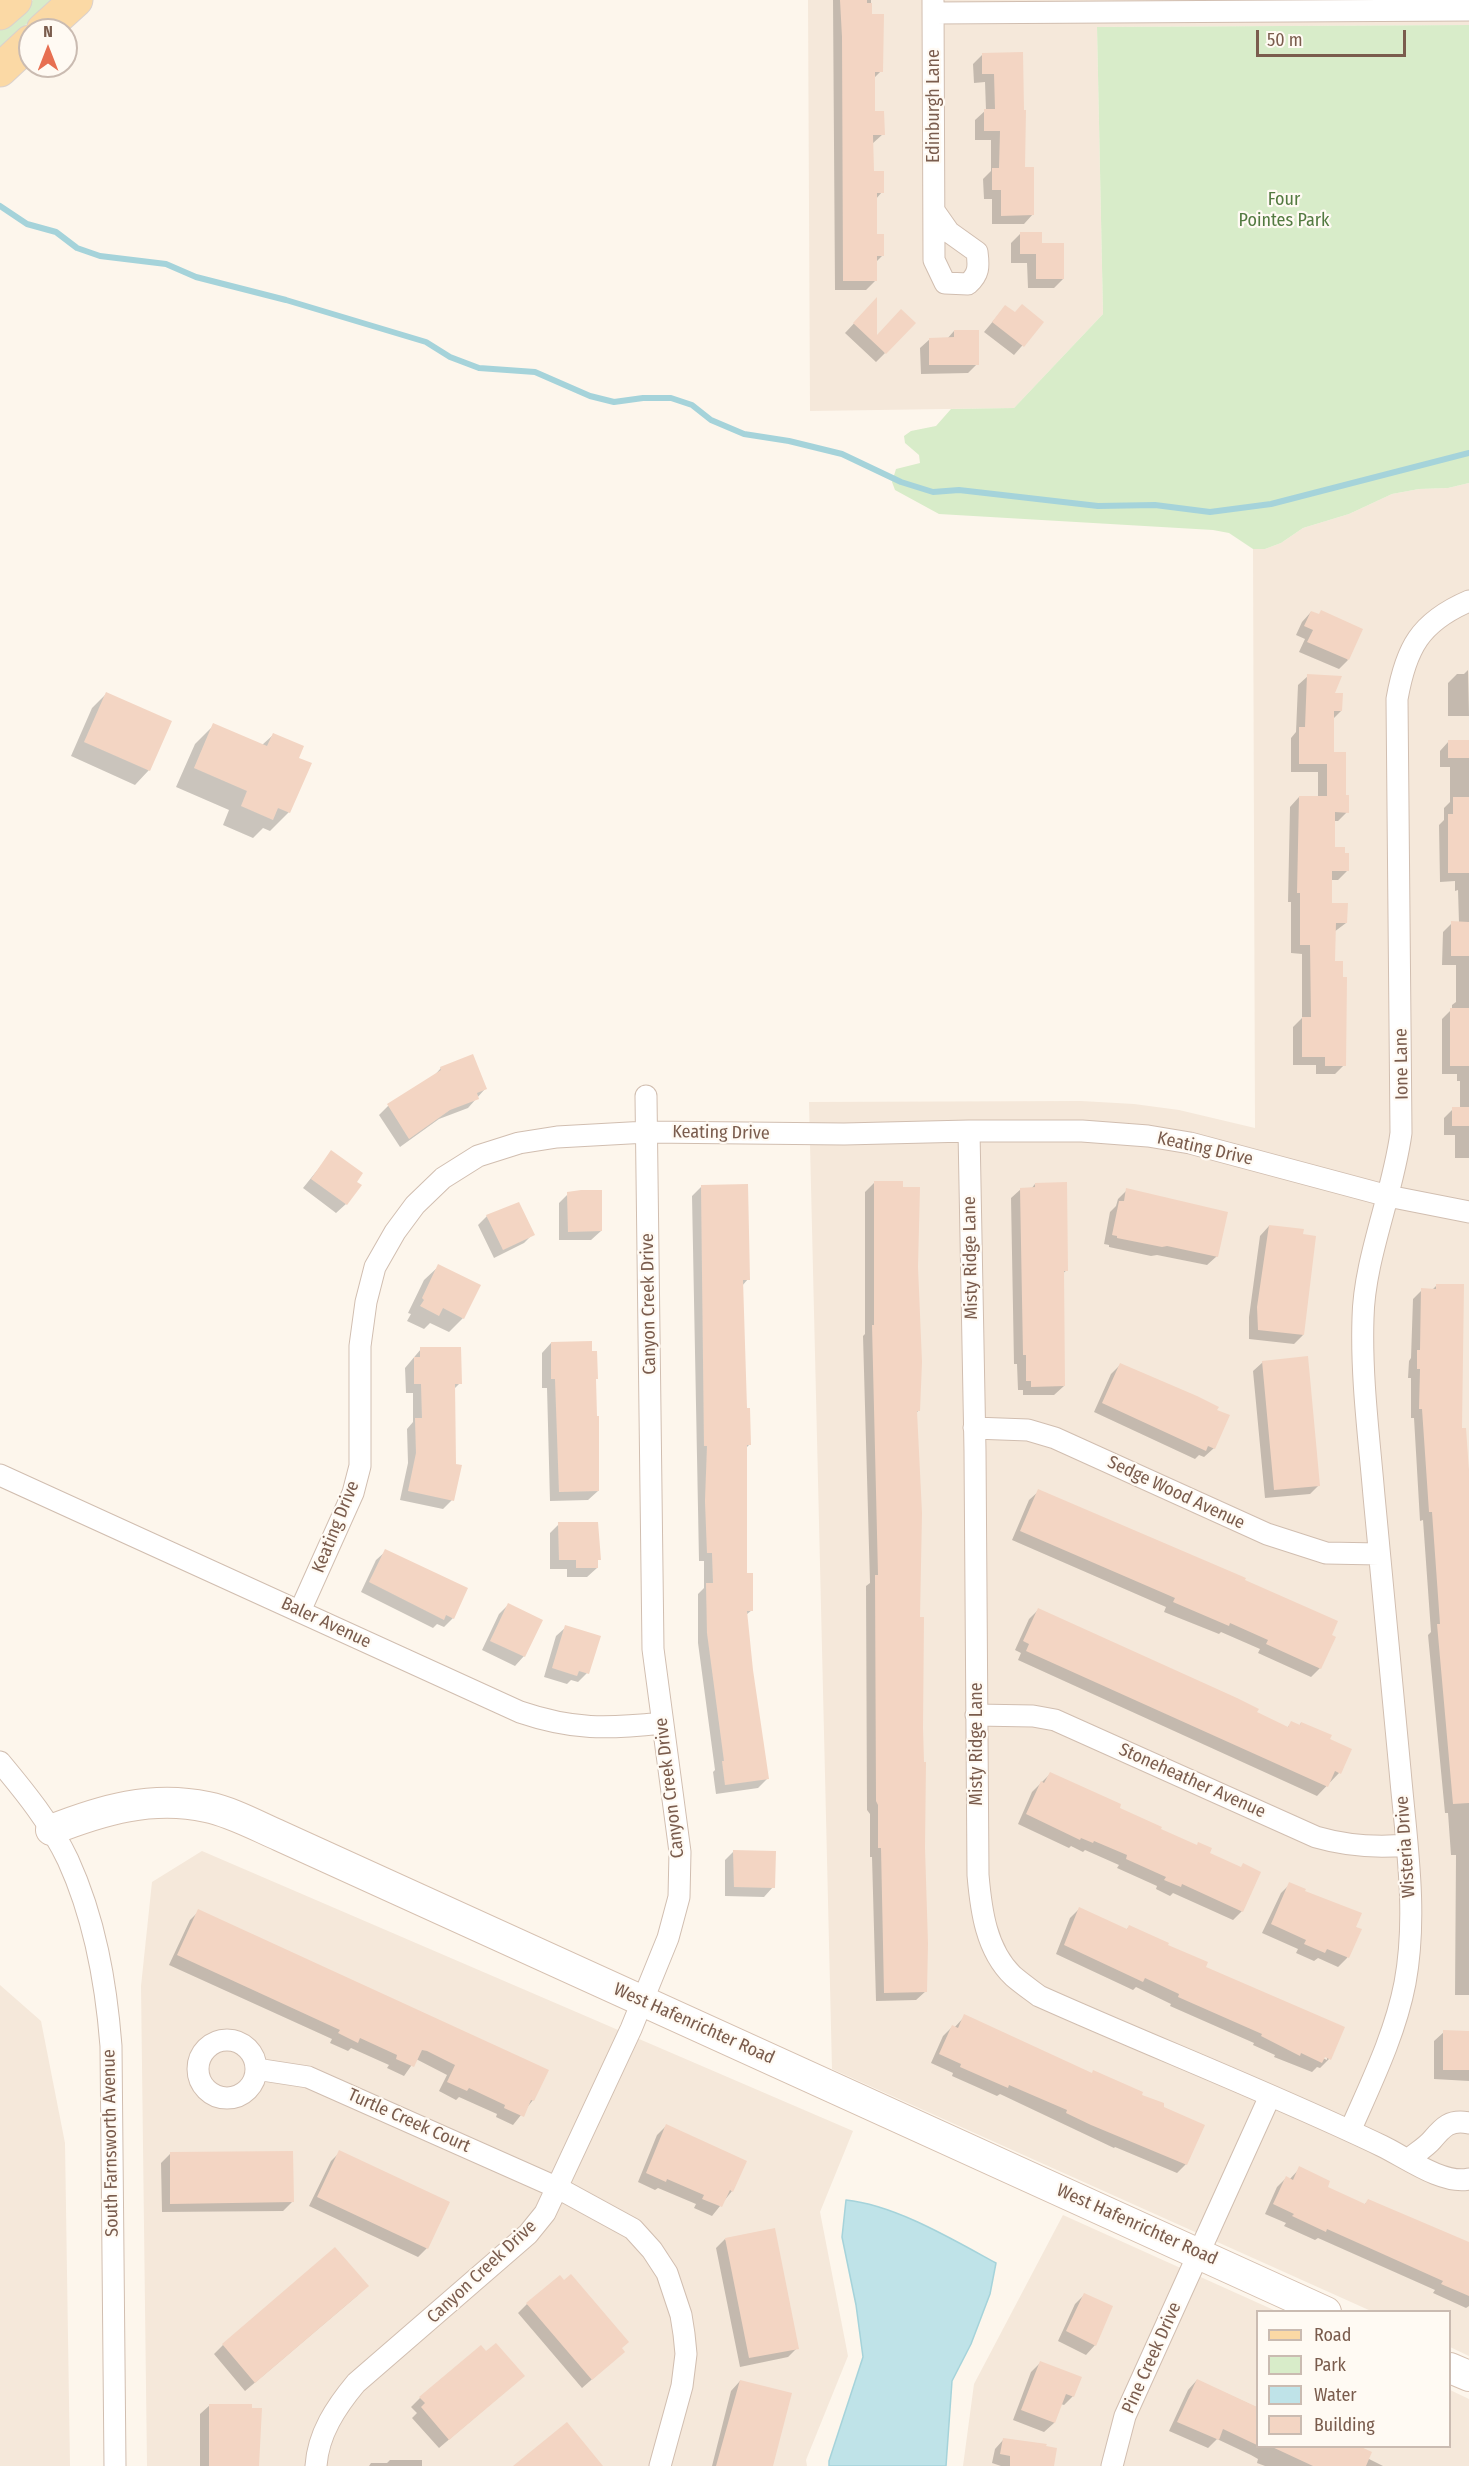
<!DOCTYPE html>
<style>
body{margin:0}
#map{position:relative;width:1469px;height:2466px;overflow:hidden;background:#fdf6ec;font-family:"Fira Sans Condensed",sans-serif}
canvas{display:block}
.legend{position:absolute;left:1256px;top:2310px;width:195px;height:138px;box-sizing:border-box;background:#fffaf3;border:2px solid #cabbb1;margin:0;padding:8px 10px;list-style:none;font-size:18px;color:#7a5c4d}
.legend li{display:flex;align-items:center;gap:12px;height:30px}
.legend b{width:30px;border:2px solid #cabbb1}
.north{position:absolute;left:18px;top:18px;width:60px;height:60px;box-sizing:border-box;background:#fffaf3;border:2px solid #cabbb1;border-radius:50%;rotate:0deg;font-size:16px;font-weight:700;line-height:24px;text-align:center;color:#7a5c4d}
.north::after{content:'';display:block;margin:auto;width:21px;height:27px;background:#e76f51;clip-path:polygon(50% 0,100% 100%,50% 72%,0 100%)}
.scale{position:absolute;left:1256px;top:30px;width:150px;height:27px;box-sizing:border-box;border:3px solid #7a5c4d;border-top:0;padding-left:8px;font-size:18px;line-height:21px;white-space:nowrap;color:#7a5c4d;-webkit-text-stroke:4px #fffaf3;paint-order:stroke}
</style>
<div id="map">
<canvas width="1469" height="2466"></canvas>
<ul class="legend">
<li><b style="height:8px;background:#fbd9a5"></b>Road</li>
<li><b style="height:16px;background:#d8ecc9"></b>Park</li>
<li><b style="height:16px;background:#bfe3e8"></b>Water</li>
<li><b style="height:16px;background:#f3d5c3"></b>Building</li>
</ul>
<div class="north">N</div>
<div class="scale">50 m</div>
</div>
<script>
const c = document.querySelector('canvas').getContext('2d');
c.lineJoin = 'round';
function paint(path, color) { c.fillStyle = color; c.fill(path, 'evenodd'); }
function stroke(path, color, width, dash) { c.strokeStyle = color; c.lineWidth = width; c.lineCap = dash ? 'butt' : 'round'; c.setLineDash(dash || []); c.stroke(path); }
function drawText(font, color, halo, rows, align = 'center') {
  c.font = font + ' "Fira Sans Condensed",sans-serif'; c.lineWidth = 4.5; c.setLineDash([]); c.textBaseline = 'middle'; c.strokeStyle = halo; c.fillStyle = color; for (const [text, x, y, turn = 0] of rows) {
    c.save(); c.translate(x, y); c.rotate((+turn || 0) * Math.PI / 180); c.textAlign = isNaN(turn) ? turn : align; if (halo) c.strokeText(text, 0, 0); c.fillText(text, 0, 0); c.restore();
  }
}
paint(new Path2D(`
 M808 0H1469V25L1097 27 1103 314 1014 408 810 411Z
 M1469 483V2356L1450 2347V2312L1371 2311 832 2069 809 1102 1081 1101 1134 1104 1179 1110 1255 1128 1253 549H1265L1281 543 1303 528 1349 514 1392 494 1419 489 1448 488Z
 M202 1851 853 2131 820 2212 848 2356 806 2460 807 2466H147L141 1986 152 1882Z
 M0 1985 41 2021 65 2143 70 2466H0Z
 M1063 2215 1276 2311 1258 2312V2446H1450V2390L1469 2399V2466H963L974 2384Z`), '#f5e8da');
paint(new Path2D(`
 M33 0H53L0 48V30Z
 M1469 25V483L1448 488 1419 489 1392 494 1349 514 1303 528 1281 543 1265 549H1253L1229 533 1213 530 939 514 895 490 892 482 896 469 920 463 919 455 905 443 904 436 911 431 936 426 951 409 1014 408 1103 314 1097 27Z`), '#d8ecc9');
const water = new Path2D(`
 M846 2200C895 2205 952 2239 996 2263L990 2294 971 2344 952 2381 946 2466H829V2461L863 2357 856 2305 842 2237Z`);
paint(water, '#bfe3e8');
stroke(water, '#a5d3da', 1.5);
paint(new Path2D(`
 M833 0H871V16L881 71 874 78V113L883 134 872 144 873 173 882 192 875 200V236L883 255 875 263V281L866 290H835Z
 M983 54 1022 111 1024 169 1033 214 1024 224H992V199H984L983 179 991 171V140H975V120L986 110 985 82 974 83 973 64Z
 M1020 234 1040 244 1063 279 1054 288H1028L1027 263H1011V243Z
 M875 301V338L885 353 876 362 845 333Z
 M1005 307 1014 313 1042 323 1014 355 984 332Z
 M954 331 977 364 968 373 921 374 920 348 930 339H947Z
 M1311 612 1348 660 1339 669 1299 652 1305 639 1296 635 1302 622Z
 M1468 670 1469 716H1448V683L1457 674H1464Z
 M1308 676 1332 695 1341 711 1333 719V753L1347 812 1338 821H1333V848L1347 871 1338 880H1331V904L1346 923 1334 932V962L1344 1065 1335 1074H1316V1065H1293V1027L1302 1018V954L1291 953V902H1288L1290 807 1299 797H1318V772H1291V738L1296 732 1298 685Z
 M106 694 149 770 135 785 71 756 92 708Z
 M214 725 262 745 273 735 297 759 289 812 270 831 263 828 253 838 223 825 229 810 176 787 195 744Z
 M1449 741 1469 749V1158H1455V1135H1444V1118L1453 1109H1460V1081H1457V1074H1442V1019L1452 1009V1005L1456 1002V965H1442L1443 932 1452 923H1459L1458 890 1455 891V881L1440 882 1439 825 1444 820V808L1450 802V767H1440V751Z
 M441 1068 485 1089 468 1108 439 1119 400 1147 379 1115 388 1106 432 1078Z
 M332 1152 346 1204 336 1213 303 1188Z
 M874 1183 916 1267 919 1410 916 1413 918 1619 926 1991 916 2000 876 2001 872 1857H870V1814L867 1810 866 1586 870 1583 863 1336 865 1334V1192Z
 M1035 1184 1067 1270 1062 1274 1064 1386 1054 1395H1023V1390H1018L1017 1364H1014L1011 1198 1021 1189H1031Z
 M702 1186 748 1279 742 1286 746 1409 750 1444 745 1449 746 1575 752 1610 746 1615 751 1670 767 1779 758 1788 716 1794 713 1772 715 1770 698 1643V1594L704 1588V1561H699L692 1196Z
 M1127 1190 1217 1256 1207 1265 1157 1255 1151 1256 1109 1247V1245L1104 1244 1110 1212 1116 1206 1118 1199Z
 M568 1194 601 1231 591 1240H559V1203Z
 M487 1216 533 1234 524 1243 494 1258 478 1225Z
 M1269 1226 1303 1335 1294 1344 1249 1339V1317L1260 1236Z
 M439 1266 463 1318 449 1332 430 1323 424 1329 407 1321 411 1314 408 1313 424 1280Z
 M1437 1285 1469 1473V1995H1455L1456 1855H1451L1448 1813H1445L1428 1635 1431 1632 1423 1520 1420 1521 1414 1418H1411V1378H1408L1409 1361 1411 1358 1413 1299 1422 1290H1432Z
 M551 1343 594 1380 598 1491 588 1500 550 1501 547 1388H542V1353Z
 M421 1349 460 1383 453 1390 452 1500 443 1509 400 1500 408 1463 407 1429 413 1422V1393H406L405 1368Z
 M1263 1362 1319 1485 1310 1494 1265 1498 1253 1371Z
 M1120 1365 1215 1410 1214 1448 1204 1457 1199 1455 1195 1459 1094 1412 1111 1374Z
 M1039 1491 1320 1668 1311 1677 1258 1653 1260 1649 1221 1632 1219 1634 1164 1612 1166 1607 1012 1540 1029 1500Z
 M559 1524 599 1559 596 1562 597 1568 587 1577H567V1569H550V1533Z
 M386 1551 453 1618 444 1627 437 1624 433 1628 361 1592 376 1560Z
 M508 1605 524 1656 515 1666 482 1650 499 1614Z
 M1038 1610 1287 1728 1291 1723 1299 1726 1301 1723 1328 1740 1339 1773 1317 1796 1018 1660 1021 1653 1015 1650 1029 1619Z
 M566 1627 587 1673 578 1682 571 1680 567 1684 544 1677 556 1636Z
 M1050 1774 1159 1830 1240 1868 1242 1911 1233 1920 1173 1893 1170 1896 1156 1889 1157 1886 1117 1868 1119 1865 1085 1850 1083 1852 1071 1846 1069 1848 1018 1824 1032 1792Z
 M734 1851 773 1887 764 1897 725 1896V1860Z
 M1290 1884 1360 1930 1347 1958 1338 1967 1318 1958 1314 1961 1296 1953 1298 1949 1262 1933 1281 1893Z
 M1079 1909 1126 1930 1129 1927 1167 1943 1166 1946 1206 1963 1204 1967 1343 2028 1329 2059 1320 2068 1317 2067 1312 2072 1274 2057 1275 2055 1253 2045 1254 2043 1170 2006 1171 2004 1136 1987 1133 1990 1056 1954 1070 1918ZM1319 2053 1327 2056V2060L1318 2056Z
 M199 1911 533 2100 513 2125 496 2117 497 2114 459 2097 456 2100 439 2091 447 2075 416 2059 404 2076 387 2068 389 2065 351 2048 348 2051 330 2043 332 2039 169 1965 190 1920Z
 M965 2016 1140 2096 1186 2164 1177 2173 1115 2147 1114 2148 1000 2094 997 2096 952 2076 953 2073 931 2063 943 2036 952 2027 954 2028Z
 M1444 2032H1469V2081L1434 2079V2041Z
 M666 2126 732 2191 712 2216 694 2208 696 2204 658 2188 655 2190 638 2182 657 2135Z
 M340 2152 427 2248 418 2257 309 2206 331 2161Z
 M170 2154 292 2202 283 2211 162 2212 161 2163Z
 M1300 2168 1326 2187 1364 2205 1368 2201 1469 2243V2306L1466 2308 1433 2293 1435 2290 1318 2238 1315 2240 1284 2226 1286 2223 1265 2214 1277 2187 1286 2178 1289 2180Z
 M725 2239 797 2348 788 2357 740 2367 716 2248Z
 M358 2295 245 2391 214 2354 223 2345Z
 M1084 2295 1111 2307 1095 2345 1086 2355 1058 2341 1075 2304Z
 M527 2304 620 2348 623 2352 582 2388 518 2313Z
 M486 2353 513 2385 439 2448 412 2418 417 2413 411 2407 420 2398Z
 M1040 2363 1073 2396 1064 2405 1061 2404 1054 2423 1044 2432 1013 2420 1031 2372Z
 M1197 2380 1258 2408V2446H1356L1367 2458 1383 2466H1265L1257 2463 1258 2459 1251 2455 1217 2439 1208 2448 1169 2431 1188 2390Z
 M740 2381 771 2466H712L731 2391Z
 M210 2405 261 2410 258 2466H200V2414Z
 M1004 2439 1052 2466H1001L992 2463 995 2449Z
 M390 2460H422V2466H369L371 2463H387Z`), '#0003');
stroke(new Path2D(`
 M0 206 27 224 56 232 77 248 100 256 166 264 196 277 286 300 426 342 450 357 479 368 535 372 590 396 614 402 643 398H671L692 405 711 420 744 434 789 441 842 454 901 482 933 492 959 490 1098 506 1155 505 1210 512 1271 504 1469 453`), '#a5d3da', 6);
paint(new Path2D(`
 M840 0H867V3H872V14H884L883 72H875V111H884L885 135H873L874 171H884V193H877V234H884V256H877V281H843L842 37Z
 M1023 52 1024 110H1026L1025 167H1034V215L1001 216V190H992V168H999L1000 131H984V109H995L994 74H982V53Z
 M1020 232H1042V243H1064V279H1036V254H1020Z
 M877 297V335L901 309 916 323 886 354 853 323Z
 M1022 304 1044 322 1024 347 992 322 1005 305 1015 312Z
 M954 330H979V365H929V338L954 337Z
 M1321 610 1363 629 1349 660 1307 642 1313 630 1304 626 1311 611 1319 614Z
 M1307 674 1342 676 1335 693H1343L1342 711H1334V752H1346V795H1349V813L1335 812V847H1345V853H1349V871H1332V903H1348L1347 923H1336L1335 961H1343V977H1347L1346 1066H1325V1057H1302V1017H1311L1310 945H1300V893H1297L1299 796H1327V764H1299V727H1305Z
 M106 692 172 721 150 771 84 742Z
 M213 723 267 746 273 733 304 746 299 758 312 763 290 813 278 808 273 820 241 806 247 791 194 768Z
 M1448 740H1469V758H1448Z
 M1453 797H1469V873H1448V814H1453Z
 M1451 921 1469 922V956H1451Z
 M1450 1008H1469V1066H1450Z
 M473 1054 487 1089 477 1093 479 1099 450 1110 409 1139 387 1104 441 1070 440 1067Z
 M1452 1107H1469V1126H1452Z
 M331 1150 363 1173 357 1182 362 1185 347 1205 311 1179Z
 M874 1181H903V1187H920L918 1267 922 1362 920 1411H917L922 1513 920 1617H924L923 1728 924 1762H926L925 1848 928 1944 927 1992 884 1993 881 1848H878V1805L876 1801 875 1575H878L872 1325H874Z
 M1067 1182 1068 1271H1064L1065 1386 1031 1387V1381H1026V1355H1023L1020 1188 1035 1187V1183Z
 M748 1184 750 1280H743L747 1408H750L751 1445H747V1573H753V1611H747L753 1670 769 1779 725 1785 722 1761H724L707 1633 706 1583H713L712 1553H707L705 1501 707 1446H704L701 1185Z
 M1126 1188 1228 1212 1218 1257 1167 1246 1162 1247 1117 1238V1236L1112 1235 1119 1201H1124Z
 M581 1190H602V1231L568 1232 567 1192Z
 M519 1202 535 1235 503 1250 486 1215Z
 M1269 1225 1304 1229 1303 1234 1316 1236 1304 1335 1258 1330 1257 1307Z
 M438 1264 481 1285 464 1319 443 1308 439 1316 420 1306 424 1300 422 1298Z
 M1436 1284H1464L1462 1428H1466L1469 1471V1803L1453 1804 1437 1624H1440L1432 1512H1429L1422 1409H1419L1420 1369H1417V1350H1420L1421 1288 1436 1289Z
 M592 1341V1351H597L598 1379H596L597 1416H599V1491L559 1492 555 1379H551V1342Z
 M420 1347H461L462 1384H455L456 1464 462 1465 454 1501 408 1491 416 1453 415 1418H422L421 1384H414V1357H420Z
 M1308 1356 1320 1486 1274 1490 1262 1361Z
 M1120 1363 1197 1396 1219 1407 1217 1410 1230 1415 1215 1449 1208 1446 1206 1451 1102 1403Z
 M1038 1489 1246 1578 1245 1580 1338 1621 1332 1635 1336 1637 1321 1669 1266 1644 1268 1640 1230 1623 1229 1626 1173 1602 1175 1598 1020 1531Z
 M558 1522H598L601 1560H598V1568H576V1560H559Z
 M385 1549 468 1588 454 1619 446 1615 444 1620 369 1582Z
 M508 1603 543 1620 525 1657 490 1641Z
 M1038 1608 1237 1698 1259 1709 1257 1712 1288 1727 1291 1721 1300 1725 1301 1722 1332 1735 1330 1739 1352 1749 1341 1774 1335 1771 1328 1787 1026 1651 1029 1644 1023 1641Z
 M565 1625 601 1636 589 1674 579 1671 577 1676 552 1668Z
 M1050 1772 1121 1804 1120 1808 1162 1827 1161 1829 1197 1845 1198 1842 1212 1848 1210 1853 1241 1867 1243 1863 1261 1872 1243 1912 1182 1884 1181 1887 1164 1880 1166 1877 1126 1859 1127 1855 1094 1841 1093 1843 1081 1838 1080 1840 1026 1814 1041 1781 1044 1783Z
 M733 1850 776 1851 775 1888 734 1887Z
 M1289 1882 1306 1889 1305 1891 1362 1913 1356 1927 1362 1929 1349 1958 1327 1949 1325 1953 1304 1944 1306 1940 1271 1924Z
 M1079 1907 1127 1929 1129 1925 1169 1943 1168 1945 1208 1962 1206 1967 1345 2027 1331 2060 1325 2057 1322 2063 1301 2053 1300 2056 1261 2036 1262 2034 1178 1997 1179 1994 1145 1978 1143 1982 1064 1945Z
 M198 1909 549 2070 534 2101 531 2100 524 2117 504 2108 505 2105 469 2088 467 2091 447 2082 455 2065 427 2051 422 2050 414 2067 396 2059 397 2055 360 2038 358 2043 338 2033 340 2030 177 1955Z
 M964 2014 1092 2073 1093 2070 1143 2092 1142 2095 1164 2103V2107L1205 2125 1187 2165 1091 2125 1066 2113 1067 2110 1009 2085 1008 2088 960 2067 961 2064 939 2054 952 2025 958 2028Z
 M1443 2030 1469 2031V2070H1443Z
 M666 2124 747 2161 733 2192 730 2190 722 2207 702 2199 704 2195 667 2179 666 2182 646 2173Z
 M339 2150 450 2202 428 2249 317 2197Z
 M293 2151 294 2202 170 2204V2152Z
 M1299 2166 1330 2181 1328 2187 1365 2204 1368 2199 1469 2242V2296L1441 2284 1443 2281 1327 2229 1326 2232 1292 2216 1294 2214 1273 2204 1286 2176 1293 2180Z
 M775 2228 799 2349 749 2358 725 2238Z
 M335 2247 369 2286 255 2383 222 2344Z
 M571 2274 629 2342 622 2348 625 2352 592 2380 526 2303 560 2275 564 2280Z
 M1084 2293 1113 2306 1096 2346 1066 2331Z
 M496 2343 525 2376 449 2440 421 2407 425 2403 419 2397 481 2345 486 2351Z
 M1040 2361 1082 2377 1074 2397 1066 2394 1055 2423 1021 2410Z
 M1197 2379 1257 2407V2445L1223 2429 1219 2440 1177 2422Z
 M740 2380 792 2393 773 2466H716Z
 M209 2404H252V2408H262L259 2466H209Z
 M567 2422 603 2466H513Z
 M1003 2438 1047 2444 1046 2446 1057 2448 1054 2466H1010V2456L1000 2454Z
 M1270 2446H1359L1372 2452 1366 2466H1313Z`), '#f3d5c3');
const street = new Path2D(`
 M933 1 934 260 945 283 968 284C979 274 979 267 977 252L949 232 935 212
 M933 13 1469 10
 M969 1131 975 1451 978 1875C981 1910 986 1950 1013 1976 1021 1983 1031 1990 1039 1996 1153 2047 1269 2092 1382 2146 1405 2157 1443 2185 1469 2179
 M974 1428 1028 1430 1055 1438 1267 1534 1326 1553 1379 1554
 M0 1475 520 1712C573 1730 607 1729 662 1723
 M300 1611 353 1493 360 1466V1346L366 1302 375 1267 395 1232 415 1205 443 1178 478 1156 519 1143 557 1137 647 1132 844 1134 969 1131H1082L1148 1136 1190 1143 1388 1196 1469 1212
 M976 1715 1033 1716 1055 1720 1316 1837C1347 1846 1375 1848 1407 1845
 M0 1762C25 1792 51 1824 68 1860 95 1919 106 1982 111 2046L115 2466
 M198 2069a29 29 0 1 1 58 0a29 29 0 1 1-58 0Z
 M256 2069 308 2077 558 2188 633 2229 652 2250 667 2273 681 2315 684 2334 686 2354 682 2386 660 2466
 M1350 2131C1371 2083 1395 2035 1405 1983 1418 1913 1406 1840 1400 1770 1391 1678 1382 1587 1374 1496 1369 1437 1361 1377 1363 1318 1364 1259 1393 1194 1401 1133L1397 699C1406 648 1420 622 1469 601
 M1409 2159C1416 2153 1426 2147 1432 2140 1443 2127 1450 2119 1469 2123
 M316 2466C318 2434 336 2407 356 2383L528 2234 545 2213 631 2029 668 1938 679 1897 680 1852 653 1649 646 1096
 M1112 2466 1125 2416 1270 2096`);
const secondary = new Path2D(`
 M51 1830C102 1810 152 1795 207 1807 232 1812 257 1826 280 1836L1326 2312
 M1450 2368 1469 2376`);
const primary = new Path2D(`
 M0 13 15 0
 M43 30 76 0
 M0 70 30 42`);
stroke(street, '#d1beb0', 23);
stroke(secondary, '#d6c0b0', 32);
stroke(primary, '#dad1cd', 35);
stroke(street, '#fff', 21);
stroke(secondary, '#fff', 30);
stroke(primary, '#fbd9a5', 33);
drawText('18px', '#7a5c4d', '#fffaf3', [
 ["Edinburgh Lane",934,106,-90],
 ["Ione Lane",1402,1064,-91],
 ["Keating Drive",721,1133,1],
 ["Keating Drive",1205,1149,13],
 ["Misty Ridge Lane",971,1258,-91],
 ["Canyon Creek Drive",649,1304,-91],
 ["Sedge Wood Avenue",1176,1493,25],
 ["Keating Drive",336,1527,-68],
 ["Baler Avenue",326,1623,25],
 ["Misty Ridge Lane",977,1744,-90],
 ["Stoneheather Avenue",1192,1781,24],
 ["Canyon Creek Drive",670,1788,-97],
 ["Wisteria Drive",1406,1847,-94],
 ["West Hafenrichter Road",694,2024,24],
 ["Turtle Creek Court",409,2121,24],
 ["South Farnsworth Avenue",111,2143,-91],
 ["West Hafenrichter Road",1137,2225,24],
 ["Canyon Creek Drive",482,2272,-43],
 ["Pine Creek Drive",1152,2358,-66]
]);
drawText('18px', '#537a41', '#fffaf3', [
 ["Four",1284,200],
 ["Pointes Park",1284,221]
]);
</script>
